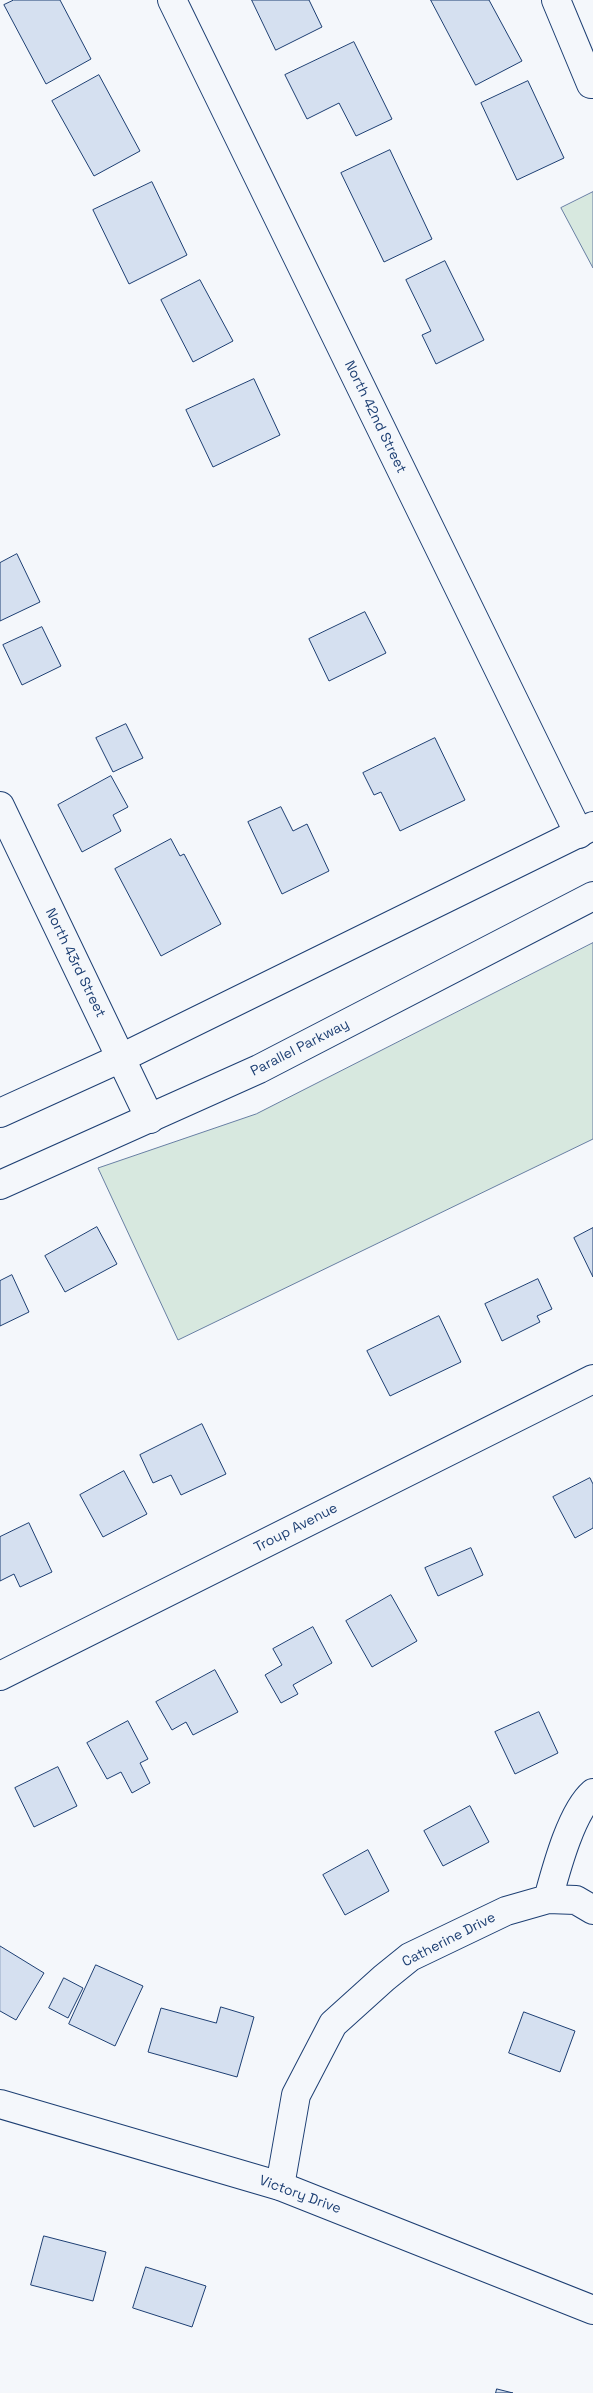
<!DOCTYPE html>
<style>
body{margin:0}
canvas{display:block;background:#f4f7fb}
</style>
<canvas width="593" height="2393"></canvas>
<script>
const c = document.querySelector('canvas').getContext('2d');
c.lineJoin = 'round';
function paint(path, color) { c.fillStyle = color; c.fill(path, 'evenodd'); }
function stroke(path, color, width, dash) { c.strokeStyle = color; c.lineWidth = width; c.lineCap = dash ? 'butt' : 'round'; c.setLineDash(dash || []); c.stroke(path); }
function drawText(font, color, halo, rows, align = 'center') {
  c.font = font + ' "Space Grotesk",sans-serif'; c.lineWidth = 4; c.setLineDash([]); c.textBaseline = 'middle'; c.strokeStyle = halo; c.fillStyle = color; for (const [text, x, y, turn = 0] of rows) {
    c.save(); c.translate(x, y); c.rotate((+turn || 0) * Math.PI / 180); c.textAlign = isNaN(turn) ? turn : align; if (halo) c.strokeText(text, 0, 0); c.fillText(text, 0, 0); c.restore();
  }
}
const green = new Path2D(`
 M593 192V268L561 208Z
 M593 943V1139L178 1340 98 1168 256 1114Z`);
paint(green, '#d7e8df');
stroke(green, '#687fa3', 1);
const building = new Path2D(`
 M14 0H60L91 59 46 84 4 5Z
 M252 0H309L322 27 276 50Z
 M431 0H489L522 61 476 85Z
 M354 42 392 119 356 136 339 103 307 119 285 75Z
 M99 75 140 151 94 176 52 101Z
 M528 81 564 158 517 180 481 103Z
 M390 150 432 239 384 262 341 173Z
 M152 182 187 255 129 284 93 210Z
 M445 261 484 340 436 364 422 335 431 331 406 280Z
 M200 280 233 341 193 362 161 300Z
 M254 379 280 435 213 467 186 410Z
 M17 554 40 602 0 621V563Z
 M365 612 386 653 329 681 309 639Z
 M42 627 61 666 22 685 3 645Z
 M126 724 143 758 113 772 96 738Z
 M435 738 465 800 400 831 381 792 374 795 363 773Z
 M111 776 128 807 113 815 121 831 82 852 58 805Z
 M281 807 293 831 307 824 329 871 282 894 248 822Z
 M171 839 180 856 184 854 221 924 161 956 115 869Z
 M97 1227 117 1264 65 1292 45 1256Z
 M593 1228V1277L574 1238Z
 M12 1275 29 1312 0 1326V1281Z
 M538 1279 552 1309 537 1316 540 1322 502 1341 485 1304Z
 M439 1316 461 1362 390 1396 367 1351Z
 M202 1424 226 1474 181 1495 171 1475 153 1483 140 1455Z
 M124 1471 147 1514 103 1537 80 1495Z
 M590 1478 593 1484V1528L575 1538 553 1497Z
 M29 1523 52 1572 20 1587 14 1574 0 1581V1537Z
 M471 1548 483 1575 438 1596 425 1568Z
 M391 1595 417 1641 372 1667 346 1621Z
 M313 1627 332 1663 293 1685 298 1694 281 1703 265 1675 282 1665 273 1649Z
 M215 1670 238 1712 193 1735 186 1722 172 1730 156 1702Z
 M539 1712 558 1753 515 1774 495 1732Z
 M128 1721 148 1759 140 1763 150 1783 132 1793 121 1772 107 1779 87 1743Z
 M58 1767 77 1806 34 1827 15 1788Z
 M470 1806 489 1842 443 1866 424 1831Z
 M368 1850 389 1891 345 1915 323 1875Z
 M0 1946 44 1973 16 2020 0 2011Z
 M96 1965 143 1986 115 2046 69 2024Z
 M64 1978 83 1988 68 2018 49 2008Z
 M221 2007 254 2017 237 2077 148 2052 161 2008 216 2023Z
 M524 2012 575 2031 560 2072 509 2053Z
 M44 2236 106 2252 93 2301 31 2285Z
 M146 2267 206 2286 192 2327 133 2308Z
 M497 2389 513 2393H496Z`);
paint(building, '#d5e0f0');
stroke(building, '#1d3f73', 1);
const minor = new Path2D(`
 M172 0 579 834
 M556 0 591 84
 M0 806 150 1119
 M0 1676 593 1379
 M548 1899C556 1870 571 1812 593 1793
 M280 2186 296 2095 333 2024 384 1978 410 1957 506 1911 548 1899 576 1900 593 1910`);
const secondary = new Path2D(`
 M0 1113 121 1058 593 826
 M0 1185 259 1069 593 896
 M0 2104 280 2186 593 2310`);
stroke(minor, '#1d3f73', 30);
stroke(secondary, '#1d3f73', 30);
stroke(minor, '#f4f7fb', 28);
stroke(secondary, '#f4f7fb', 28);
drawText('14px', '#1d3f73', '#f4f7fb', [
 ["North 42nd Street",375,417,64],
 ["North 43rd Street",75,963,64],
 ["Parallel Parkway",300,1048,-27],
 ["Troup Avenue",296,1528,-27],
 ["Catherine Drive",449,1940,-27],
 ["Victory Drive",300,2195,20]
]);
</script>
